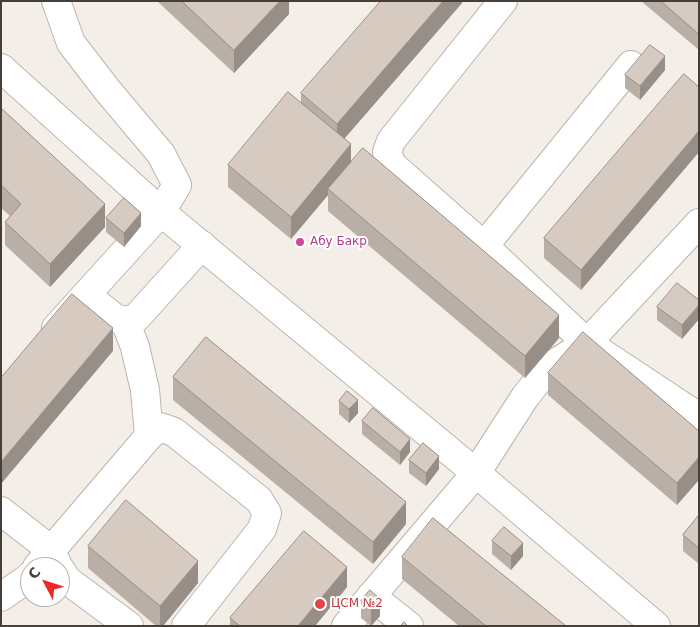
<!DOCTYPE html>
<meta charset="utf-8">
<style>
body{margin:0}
#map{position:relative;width:700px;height:627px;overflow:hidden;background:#f3eee8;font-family:"DejaVu Sans",sans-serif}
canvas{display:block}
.frame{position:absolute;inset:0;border:2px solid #463e37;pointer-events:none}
.north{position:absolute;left:20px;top:557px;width:50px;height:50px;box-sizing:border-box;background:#fff;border:1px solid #b5b2af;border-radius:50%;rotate:310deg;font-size:14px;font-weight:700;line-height:20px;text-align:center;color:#463e37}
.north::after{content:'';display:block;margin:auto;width:18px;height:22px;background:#ed2824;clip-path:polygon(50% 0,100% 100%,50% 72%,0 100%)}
</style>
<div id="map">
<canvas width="700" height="627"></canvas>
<div class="frame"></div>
<div class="north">С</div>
</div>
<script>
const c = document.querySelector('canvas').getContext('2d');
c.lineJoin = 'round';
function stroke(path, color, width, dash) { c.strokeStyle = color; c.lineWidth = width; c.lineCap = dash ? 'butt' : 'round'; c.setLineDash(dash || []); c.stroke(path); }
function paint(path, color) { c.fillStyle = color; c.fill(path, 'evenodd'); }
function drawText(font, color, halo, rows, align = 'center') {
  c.font = font + ' "DejaVu Sans",sans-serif'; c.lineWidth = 4; c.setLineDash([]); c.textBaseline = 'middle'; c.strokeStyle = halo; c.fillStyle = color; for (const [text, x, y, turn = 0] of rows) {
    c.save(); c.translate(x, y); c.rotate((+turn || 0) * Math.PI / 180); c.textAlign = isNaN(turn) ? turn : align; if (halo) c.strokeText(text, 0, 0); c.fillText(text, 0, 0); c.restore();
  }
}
const minor = new Path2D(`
 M56 1 71 43 108 91 161 154 177 185 161 212 56 328
 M503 1 391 141 387 152 392 165 484 246 587 343 699 417
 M1 68 161 212 476 473 656 626
 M484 246 631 65
 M86 295 115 318 125 321 136 318 202 245
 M125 321 135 347 145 390 149 436
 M1 511 51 550 58 566
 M37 567 149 436 160 427 174 432 259 500 267 513 262 529 186 626
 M60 569 67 580 129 626
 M371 596 409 626
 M1 597 27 579 30 576
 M346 626 476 473 525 397 544 373 557 362 587 343 699 223`);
stroke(minor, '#beb4ab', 30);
stroke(minor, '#fff', 28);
paint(new Path2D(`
 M157 1H289V14L234 73Z
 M462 1V3L345 138 351 161 559 338 525 378 328 211V195L291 239 228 187V165L301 102V93Z
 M641 1H699V50Z
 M665 70 640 100 625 88V75Z
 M699 87V152L581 290 544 258V238Z
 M1 108 105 227 50 287 5 245V222L10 216 1 208Z
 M106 218 141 226 124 247 106 232Z
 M699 300V319L682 339 657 320V307Z
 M548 373 699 431 677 505 548 395Z
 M173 377 406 524 373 564 173 400Z
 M339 401 358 413 349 423 339 414Z
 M362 421 410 452 400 465 362 434Z
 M409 460 439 469 426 486 409 473Z
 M699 515V564L683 551V535Z
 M492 541 523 556 511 570 492 554Z
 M88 546 198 583 163 626H156L88 568Z
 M402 557 566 626H459L402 579Z
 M347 587 315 626H230V618Z
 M361 601 380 616 371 626 361 618Z`), '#b9afa6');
paint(new Path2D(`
 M280 1H289V14L234 73V50Z
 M443 1H462V3L337 147V124Z
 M665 56V70L640 100V86Z
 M699 131V152L581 290V270Z
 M351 144V166L328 189V195L291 239V217Z
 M105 204V227L50 287V264Z
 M141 213V226L124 247V233Z
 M699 305V319L682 339V325Z
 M559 315V338L525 378V356Z
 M113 328V351L1 484V462Z
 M358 400V413L349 423V409Z
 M410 439V452L400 465V452Z
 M439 456V469L426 486V473Z
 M699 457V480L677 505V483Z
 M406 502V524L373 564V542Z
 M523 543V556L511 570V556Z
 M198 561V583L163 626H160V606Z
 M347 567V587L315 626H298Z
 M380 599V616L371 626V609Z`), '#968e87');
const building = new Path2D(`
 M182 1H280L234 50Z
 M381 1H443L337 124 301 93Z
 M661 1H699V34Z
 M650 45 665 56 640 86 625 75Z
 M684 74 699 87V131L581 270 544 238Z
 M288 92 351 144 291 217 228 165Z
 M1 108 105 204 50 264 5 222 21 204 1 185Z
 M363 148 559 315 525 356 328 189Z
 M124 198 141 213 124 233 106 218Z
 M677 283 699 300V305L682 325 657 307Z
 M72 294 113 328 1 462V378Z
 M583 332 699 431V457L677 483 548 373Z
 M206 337 406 502 373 542 173 377Z
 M347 391 358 400 349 409 339 401Z
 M373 408 410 439 400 452 362 421Z
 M423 443 439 456 426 473 409 460Z
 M126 500 198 561 160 606 88 546Z
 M699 515V548L683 535Z
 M433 518 566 626H486L402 557Z
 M504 527 523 543 511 556 492 541Z
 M304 531 347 567 298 626H240L230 618Z
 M370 590 380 599 371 609 361 601Z
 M404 622 408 626H401Z`);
paint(building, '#d7cbc1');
stroke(building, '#968e87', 1);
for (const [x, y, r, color] of [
 [300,242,5,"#d1479c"],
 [320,604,6,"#e0444e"]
]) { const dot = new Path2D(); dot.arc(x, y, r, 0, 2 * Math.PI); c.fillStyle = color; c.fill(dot); stroke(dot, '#fff', 2); }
drawText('12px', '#b23c85', '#fff', [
 ["Абу Бакр",310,242]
], 'left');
drawText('12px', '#be3a42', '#fff', [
 ["ЦСМ №2",331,604]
], 'left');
</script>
